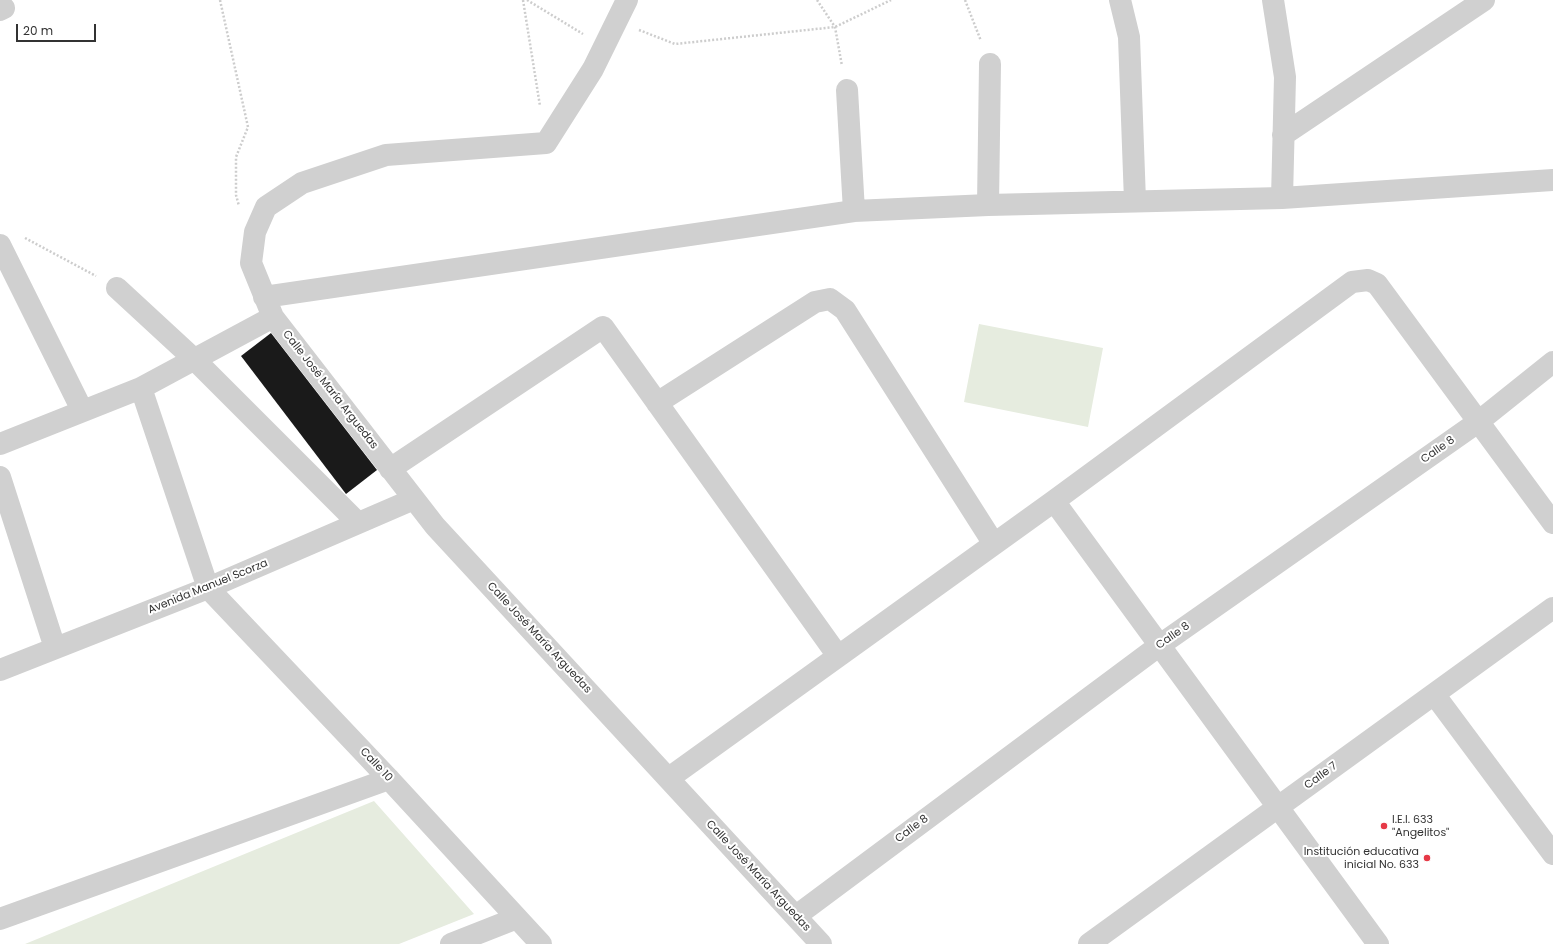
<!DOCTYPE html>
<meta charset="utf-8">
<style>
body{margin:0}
#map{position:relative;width:1553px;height:944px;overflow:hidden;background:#fff;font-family:Poppins,sans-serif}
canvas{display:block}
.scale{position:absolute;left:16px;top:24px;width:80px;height:18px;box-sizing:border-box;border:2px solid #333;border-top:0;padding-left:5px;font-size:12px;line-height:14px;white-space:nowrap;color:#333;-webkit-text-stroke:3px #fff;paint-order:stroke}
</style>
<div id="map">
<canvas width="1553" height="944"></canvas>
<div class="scale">20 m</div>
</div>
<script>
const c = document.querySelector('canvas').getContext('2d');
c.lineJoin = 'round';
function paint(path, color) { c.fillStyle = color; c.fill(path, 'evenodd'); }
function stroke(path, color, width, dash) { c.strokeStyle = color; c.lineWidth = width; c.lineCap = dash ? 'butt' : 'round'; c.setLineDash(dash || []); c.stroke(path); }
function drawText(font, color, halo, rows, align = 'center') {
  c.font = font + ' Poppins,sans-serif'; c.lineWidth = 4; c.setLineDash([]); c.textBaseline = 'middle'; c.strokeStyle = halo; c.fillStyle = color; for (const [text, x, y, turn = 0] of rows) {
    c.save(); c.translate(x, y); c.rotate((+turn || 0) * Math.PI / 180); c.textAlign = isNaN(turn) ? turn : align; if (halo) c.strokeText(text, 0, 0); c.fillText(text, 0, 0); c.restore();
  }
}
paint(new Path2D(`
 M979 324 1103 348 1088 427 964 402Z
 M374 801 474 914 399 944H25Z`), '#e6ecdf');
paint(new Path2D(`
 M271 333 377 470 346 494 241 356Z`), '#1a1a1a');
stroke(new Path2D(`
 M220 0 248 127 236 157V195L239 206
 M523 0 540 106
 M527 0 583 34
 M817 0 835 27 842 66
 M965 0 981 41
 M639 30 675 44 835 27 891 0
 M25 238 96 276`), '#cdcdcd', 2.5, [2, 2]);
stroke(new Path2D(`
 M627 0 593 69 546 143 386 155 302 183 266 207 255 232 251 263 273 317 435 526 821 944
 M1120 0 1129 37 1135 201
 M1273 0 1285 77 1282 198
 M0 10 4 8
 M847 90 854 211
 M1283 135 1484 0
 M988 205 990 64
 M0 245 82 410
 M117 288 195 360 358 523
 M264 297 854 211 988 205 1282 198 1553 180
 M141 388 208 588 389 779 541 944
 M657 403 815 302 830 299 845 310 994 544
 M0 444 141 388 273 317
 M390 469 603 327 838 656
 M0 477 55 648
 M1054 501 1378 944
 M0 670 208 588 414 499
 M1434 694 1553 854
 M669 778 1054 501 1352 282 1368 280 1377 284 1553 523
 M796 916 1160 645 1478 422 1553 362
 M0 919 389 779
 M451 944 517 918
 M1089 944 1553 608`), '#d0d0d0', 22);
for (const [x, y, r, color] of [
 [1384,826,4,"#e63946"],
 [1427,858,4,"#e63946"]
]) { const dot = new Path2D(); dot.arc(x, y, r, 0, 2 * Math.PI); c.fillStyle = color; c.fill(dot); stroke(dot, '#fff', 1.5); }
drawText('11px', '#333', '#fff', [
 ["Calle José María Arguedas",330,390,52],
 ["Calle 8",1438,450,-35],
 ["Avenida Manuel Scorza",208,587,-22],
 ["Calle 8",1173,636,-35],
 ["Calle José María Arguedas",539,638,47],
 ["Calle 10",376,765,47],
 ["Calle 7",1321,776,-36],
 ["Calle 8",912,829,-37],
 ["Calle José María Arguedas",758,876,47]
]);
drawText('11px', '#333', '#fff', [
 ["I.E.I. 633",1392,820],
 ["\"Angelitos\"",1392,833],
 ["Institución educativa",1419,852,"right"],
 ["inicial No. 633",1419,865,"right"]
], 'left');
</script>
